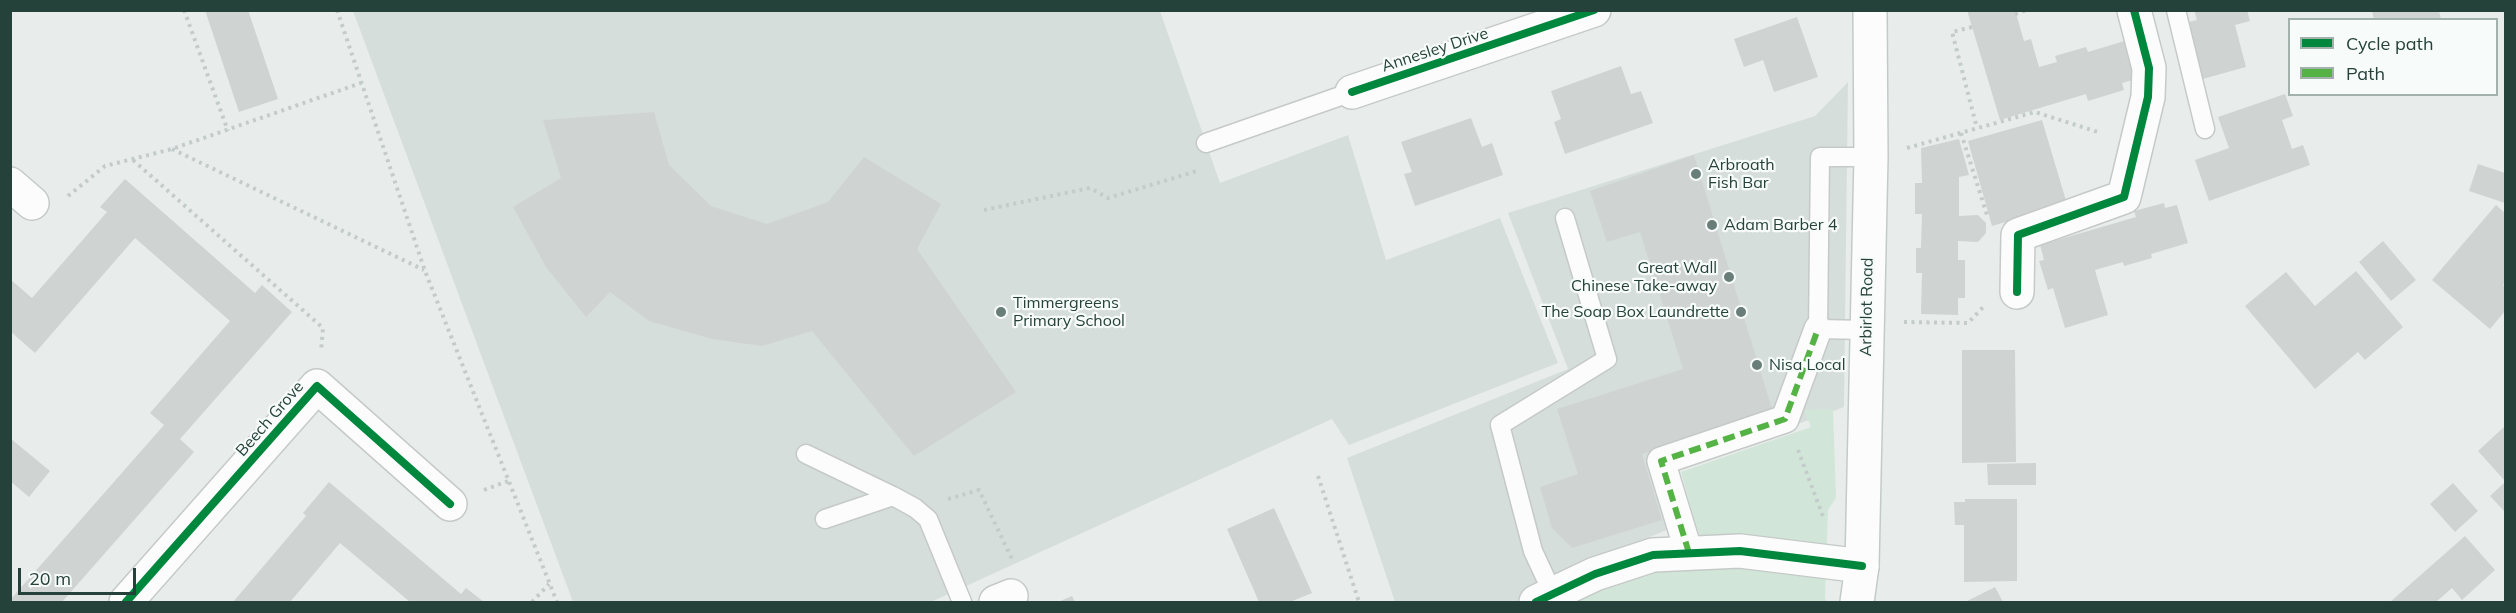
<!DOCTYPE html>
<style>
body{margin:0}
#map{position:relative;width:2516px;height:613px;overflow:hidden;background:#e8edeb;font-family:Mulish,sans-serif}
canvas{display:block}
.frame{position:absolute;inset:0;border:12px solid #24423a;pointer-events:none}
.legend{position:absolute;left:2288px;top:18px;width:210px;height:78px;box-sizing:border-box;background:#f7fbf9;border:2px solid #a3b1ad;margin:0;padding:8px 10px;list-style:none;font-size:18px;color:#24423a}
.legend li{display:flex;align-items:center;gap:12px;height:30px}
.legend b{width:30px;border:2px solid #a3b1ad}
.scale{position:absolute;left:18px;top:568px;width:118px;height:27px;box-sizing:border-box;border:3px solid #24423a;border-top:0;padding-left:8px;font-size:18px;line-height:21px;white-space:nowrap;color:#24423a;-webkit-text-stroke:4px #f7fbf9;paint-order:stroke}
</style>
<div id="map">
<canvas width="2516" height="613"></canvas>
<div class="frame"></div>
<ul class="legend">
<li><b style="height:8px;background:#00873e"></b>Cycle path</li>
<li><b style="height:8px;background:#55b346"></b>Path</li>
</ul>
<div class="scale">20 m</div>
</div>
<script>
const c = document.querySelector('canvas').getContext('2d');
c.lineJoin = 'round';
function paint(path, color) { c.fillStyle = color; c.fill(path, 'evenodd'); }
function stroke(path, color, width, dash) { c.strokeStyle = color; c.lineWidth = width; c.lineCap = dash ? 'butt' : 'round'; c.setLineDash(dash || []); c.stroke(path); }
function drawText(font, color, halo, rows, align = 'center') {
  c.font = font + ' Mulish,sans-serif'; c.lineWidth = 4.5; c.setLineDash([]); c.textBaseline = 'middle'; c.strokeStyle = halo; c.fillStyle = color; for (const [text, x, y, turn = 0] of rows) {
    c.save(); c.translate(x, y); c.rotate((+turn || 0) * Math.PI / 180); c.textAlign = isNaN(turn) ? turn : align; if (halo) c.strokeText(text, 0, 0); c.fillText(text, 0, 0); c.restore();
  }
}
paint(new Path2D(`
 M353 11H1160L1220 183 1348 135 1386 260 1500 218 1558 363 1349 445 1332 419 931 602H573Z
 M1848 82 1844 407 1676 469 1690 520 1572 570 1519 602H1395L1347 458 1568 369 1508 213 1815 116Z`), '#d6dedb');
paint(new Path2D(`
 M1833 409 1836 498 1828 510 1825 598 1827 602H1554L1706 552 1694 519 1681 472 1811 427 1804 410Z`), '#d1e6d8');
paint(new Path2D(`
 M205 10H248L278 99 239 112Z
 M1967 10H2015L2024 41 2031 39 2039 67 2057 62 2055 56 2086 47 2088 52 2131 39 2143 77 2122 83 2124 90 2088 101 2086 94 2000 120Z
 M2194 10H2247L2250 21 2235 25 2246 67 2199 80 2184 23 2197 20Z
 M2372 10H2439L2441 20H2374Z
 M1797 17 1818 77 1774 92 1763 60 1744 67 1734 39Z
 M1621 66 1631 94 1641 91 1653 123 1565 154 1554 122 1561 119 1551 91Z
 M2285 94 2293 116 2282 120 2292 149 2303 145 2310 165 2209 201 2195 160 2229 148 2218 117Z
 M654 112 669 165 711 206 767 224 828 202 864 157 941 204 917 249 1016 392 914 456 812 331 762 346 712 339 649 321 610 292 586 317 546 267 513 207 561 178 543 120Z
 M1471 118 1482 147 1492 143 1503 175 1415 206 1404 174 1412 172 1401 142Z
 M2042 120 2067 204 1992 226 1968 141Z
 M1959 139 1969 175 1959 177V216L1978 215 1986 223V233L1978 242 1958 241V260H1965V298H1958V315L1921 314 1922 273H1916V248H1921L1922 214H1915V183H1922L1921 148Z
 M1694 155 1773 412 1642 454 1662 520 1572 548 1552 528 1540 487 1578 474 1557 409 1683 369 1640 232 1607 242 1590 191Z
 M2478 164 2505 173V203L2469 191Z
 M125 179 255 293 262 285 292 312 180 439 194 452 62 602H10V600L164 425 150 413 230 321 135 238 35 353 10 331V279L32 298 107 212 100 207Z
 M2164 203 2165 208 2177 205 2188 243 2151 254 2152 258 2124 266 2123 262 2095 270 2108 315 2065 328 2053 288 2048 290 2039 261 2044 260 2040 245 2136 217 2134 211Z
 M2496 205 2505 213V282L2503 285 2505 287V311L2490 329 2432 280Z
 M2383 241 2416 280 2391 301 2359 262Z
 M2356 271 2403 327 2365 360 2358 352 2315 389 2245 306 2286 272 2315 306Z
 M1962 350H2015L2016 462 1962 463Z
 M2505 426V481L2478 451Z
 M10 438 50 471 29 497 10 481Z
 M2036 463V485H1988L1987 464Z
 M329 482 461 594 466 588 484 602H410L340 543 290 602H233L306 516 303 513Z
 M2505 482V512L2490 496Z
 M2453 483 2478 511 2455 532 2430 504Z
 M1965 499H2017V581L1964 582V525H1955L1954 502H1965Z
 M1274 508 1312 593 1290 602H1259L1227 529Z
 M2465 536 2495 570 2462 600 2452 588 2436 602H2390Z
 M1995 587 2003 602H1965Z
 M1072 596 1075 602H1058Z`), '#cfd4d2');
const service = new Path2D(`
 M2176 10 2205 129
 M1206 143 1352 92
 M1867 330 1818 329 1820 157H1871
 M806 454 893 496 825 519
 M893 496 915 508 928 519 962 602
 M1553 594 1533 551 1500 425 1607 359 1565 218`);
const pedestrian = new Path2D(`
 M1689 553 1661 461 1785 419 1818 329`);
const minor = new Path2D(`
 M1352 92 1594 10
 M10 184 32 203
 M2017 292 2018 235 2124 197 2148 97 2149 68 2134 10
 M126 602 317 386 450 504
 M996 602 1011 596
 M1536 602 1595 574 1653 555 1740 551 1862 566`);
const secondary = new Path2D(`
 M1857 602 1862 566 1871 157 1870 10`);
stroke(service, '#c5cac8', 21);
stroke(pedestrian, '#c5cac8', 30);
stroke(minor, '#c5cac8', 36);
stroke(secondary, '#c3cbc8', 36);
stroke(new Path2D(`
 M184 10 228 131
 M337 10 425 271 557 602
 M2015 14 2027 10
 M1972 27 1952 32 1977 128
 M1961 133 1987 215
 M1907 148 2035 112 2101 133
 M172 149 424 270
 M133 160 323 328 321 351
 M68 196 105 166 172 149 361 83
 M984 210 1090 188 1108 198 1197 171
 M1904 322 1968 323 1985 305
 M1798 450 1824 519
 M1318 476 1359 602
 M484 490 508 481
 M948 499 979 490 1012 559
 M532 602 549 584`), '#c3ccca', 4, [3, 4.5]);
stroke(service, '#fcfcfc', 18);
stroke(pedestrian, '#fcfcfc', 27);
stroke(minor, '#fcfcfc', 33);
stroke(secondary, '#fcfcfc', 33);
stroke(new Path2D(`
 M1689 553 1661 461 1785 419 1818 329`), '#55b346', 6, [12, 6]);
stroke(new Path2D(`
 M1352 92 1594 10
 M2017 292 2018 235 2124 197 2148 97 2149 68 2134 10
 M126 602 317 386 450 504
 M1536 602 1595 574 1653 555 1740 551 1862 566`), '#00873e', 8);
for (const [x, y, r, color] of [
 [1696,174,6,"#697e78"],
 [1712,225,6,"#697e78"],
 [1729,277,6,"#697e78"],
 [1001,312,6,"#697e78"],
 [1741,312,6,"#697e78"],
 [1757,365,6,"#697e78"]
]) { const dot = new Path2D(); dot.arc(x, y, r, 0, 2 * Math.PI); c.fillStyle = color; c.fill(dot); stroke(dot, '#f7fbf9', 2); }
drawText('16px', '#24423a', '#f7fbf9', [
 ["Annesley Drive",1435,50,-18],
 ["Arbirlot Road",1867,307,-89],
 ["Beech Grove",270,419,-49]
]);
drawText('16px', '#24423a', '#f7fbf9', [
 ["Arbroath",1708,165],
 ["Fish Bar",1708,183],
 ["Adam Barber 4",1724,225],
 ["Great Wall",1717,268,"right"],
 ["Chinese Take-away",1717,286,"right"],
 ["Timmergreens",1013,303],
 ["Primary School",1013,321],
 ["The Soap Box Laundrette",1729,312,"right"],
 ["Nisa Local",1769,365]
], 'left');
</script>
